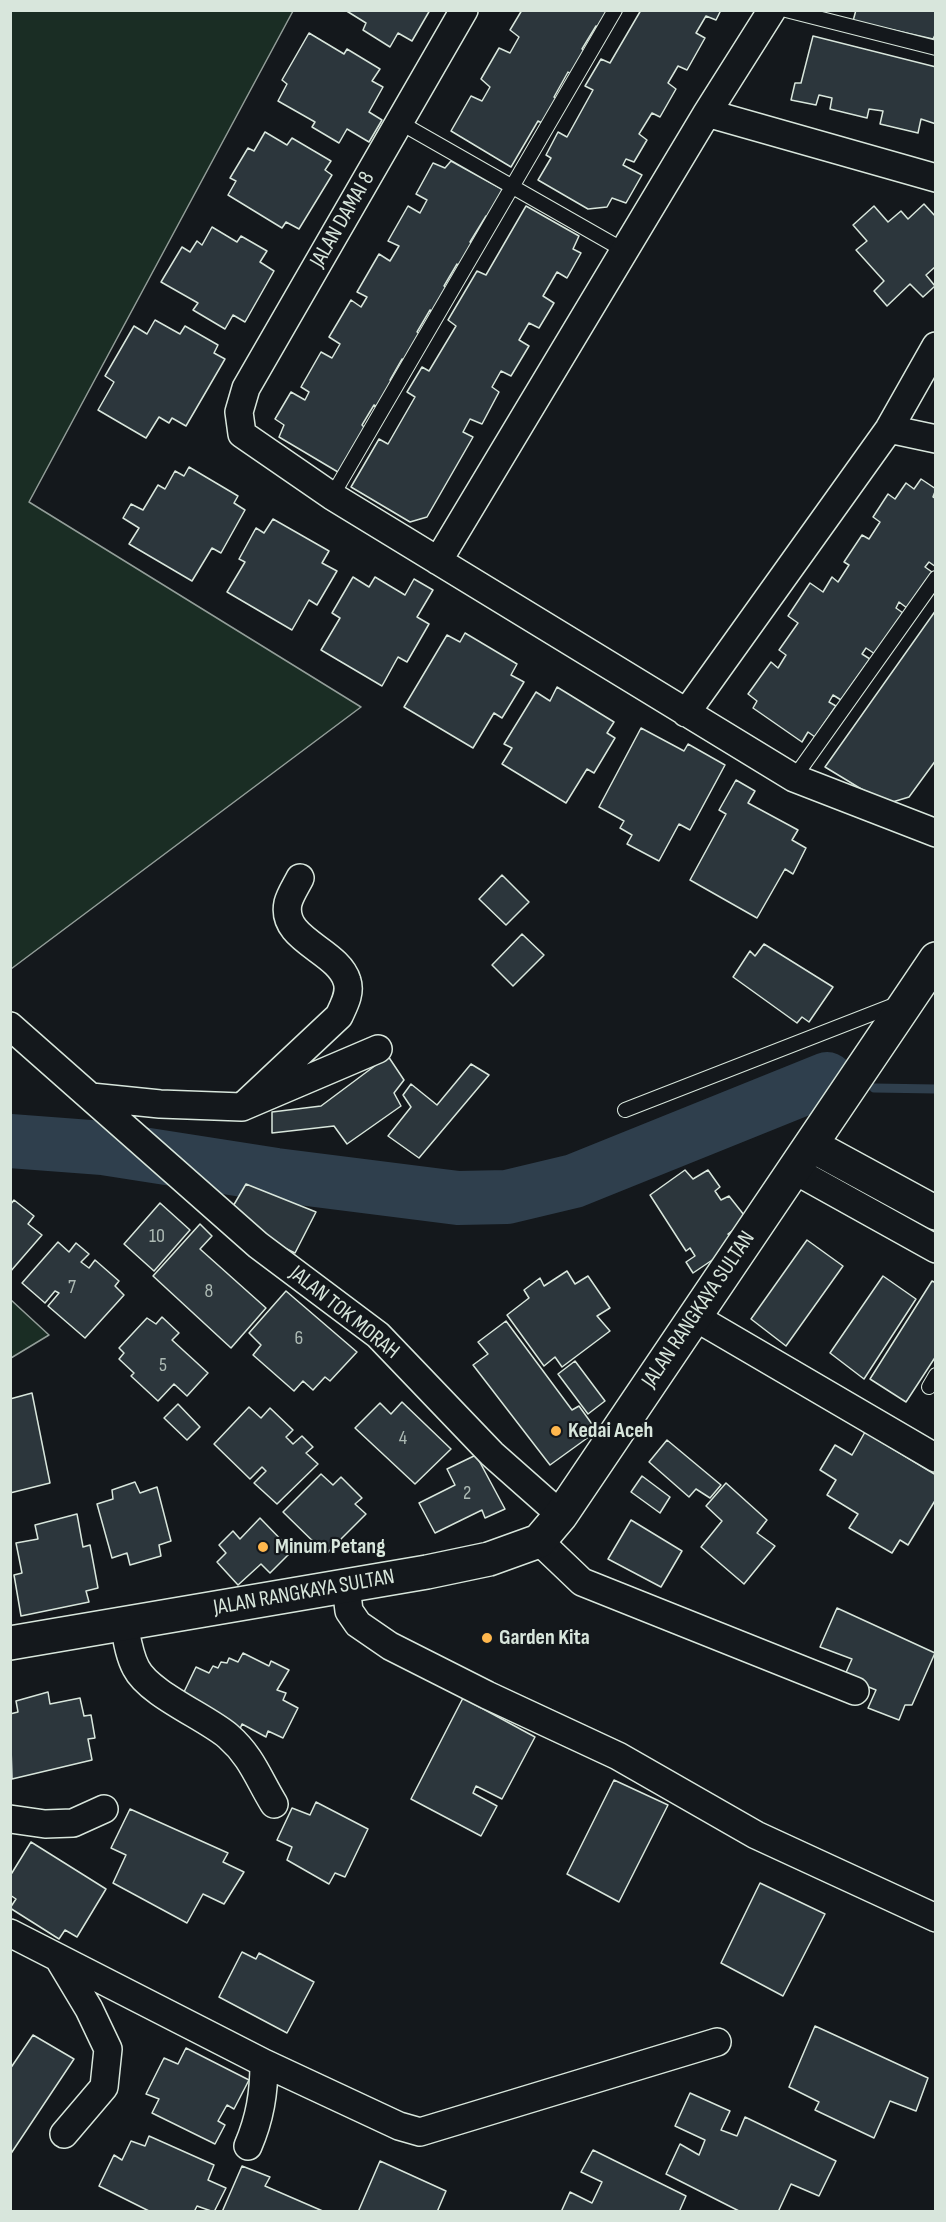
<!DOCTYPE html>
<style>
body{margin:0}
#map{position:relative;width:946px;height:2222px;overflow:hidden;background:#14181c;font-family:"Sofia Sans Condensed",sans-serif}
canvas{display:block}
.frame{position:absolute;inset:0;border:12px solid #d8e6dc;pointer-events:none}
</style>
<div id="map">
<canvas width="946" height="2222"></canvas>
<div class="frame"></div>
</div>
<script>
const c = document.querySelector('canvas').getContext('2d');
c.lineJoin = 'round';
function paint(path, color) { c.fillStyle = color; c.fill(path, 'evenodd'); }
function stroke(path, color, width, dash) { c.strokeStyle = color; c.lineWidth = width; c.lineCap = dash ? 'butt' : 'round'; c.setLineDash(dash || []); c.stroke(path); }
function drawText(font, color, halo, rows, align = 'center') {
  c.font = font + ' "Sofia Sans Condensed",sans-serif'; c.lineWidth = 4.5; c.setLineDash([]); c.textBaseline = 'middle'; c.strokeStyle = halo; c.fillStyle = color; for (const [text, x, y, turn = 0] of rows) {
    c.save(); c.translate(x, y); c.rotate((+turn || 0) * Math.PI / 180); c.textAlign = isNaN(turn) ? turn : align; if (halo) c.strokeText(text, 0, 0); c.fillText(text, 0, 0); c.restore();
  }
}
const green = new Path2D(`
 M11 10 293 11 29 502 361 707 11 969Z
 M10 1299 49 1335 11 1358H10Z`);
paint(green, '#1a2d24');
stroke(green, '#939e99', 1.5);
stroke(new Path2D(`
 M874 1088 936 1089`), '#2f3f4d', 9);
stroke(new Path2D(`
 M10 1141 103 1148 276 1175 458 1198 507 1197 574 1181 827 1079`), '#2f3f4d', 54);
const building = new Path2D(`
 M345 10H430L412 41 398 33 390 47 363 30 366 23Z
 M522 10H614L602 29 596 26 582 49 587 53 574 76 568 72 554 97 561 100 546 125 538 121 511 167 451 131 471 96 482 101 490 87 481 79 499 48 510 53 519 37 510 30Z
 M641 10H721L716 20 706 16 696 33 705 38 687 70 678 66 668 83 676 89 660 117 652 113 639 134 647 140 634 162 626 159 623 165 642 175 626 203 612 198 607 207 588 209 538 180 551 158 546 155 558 132 567 137 593 90 585 86 601 59 610 63Z
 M856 10H936V33L933 39 853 21Z
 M309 33 344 54 347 49 380 69 372 81 383 87 369 112 382 120 369 142 347 129 339 143 312 127 315 122 278 101 287 84 282 80Z
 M813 36 936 67V124L921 119 918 133 880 124 883 111 869 109 867 118 830 109 832 98 819 95 816 105 791 100 795 83H801Z
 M265 132 287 145 292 138 331 161 325 170 332 175 299 229 286 222 282 228 228 195 236 181 230 178 248 148 254 151Z
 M451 161 507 192 492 218 486 216 470 242 476 245 463 268 457 264 444 286 450 291 436 313 430 310 417 332 423 336 408 362 402 359 390 380 397 384 382 409 374 405 362 425 369 432 343 475 279 437 284 425 275 419 291 392 305 400 309 392 301 387 321 352 332 358 340 344 329 337 351 300 361 307 367 297 357 292 379 254 390 261 399 246 388 241 408 206 420 213 427 200 416 194 433 163 445 168Z
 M924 204 936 217V266L926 275 935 286 923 297 910 284 887 306 874 291 884 281 856 250 867 241 853 225 874 206 888 222 901 211 908 219Z
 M526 206 579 236 573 249 581 253 567 278 557 272 543 296 554 303 539 328 529 323 519 340 529 346 511 376 501 371 492 387 499 392 482 424 470 419 463 432 473 437 427 517 410 522 351 487 379 439 388 444 415 397 407 392 422 367 429 371 456 326 448 320 477 271 486 275Z
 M212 227 237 242 241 236 267 251 260 262 274 271 245 322 233 315 225 329 193 310 198 303 161 282 182 247 190 252 197 241 202 245Z
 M155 320 180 334 185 326 218 345 214 353 225 359 186 426 172 418 169 423 159 417 146 438 98 410 114 382 105 376 134 326 147 334Z
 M189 467 238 496 234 503 245 510 221 553 212 548 192 581 129 544 139 528 123 518 131 504 143 510 158 485 165 489 175 471 184 476Z
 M921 479 936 489 933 497 936 499V567L929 562 925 567 932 572 907 608 899 602 896 608 903 613 875 654 866 648 862 654 870 659 841 700 833 695 829 702 836 706 815 737 808 732 802 742 753 708 757 701 748 694 771 662 778 668 786 655 779 650 798 623 788 616 810 583 823 592 832 577 838 582 849 565 844 562 862 535 869 539 880 522 873 517 888 494 895 499 906 483 914 489Z
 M273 519 329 551 322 563 337 571 317 605 309 600 292 630 227 592 245 562 239 559 256 528 264 533Z
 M353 577 369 587 375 577 405 595 414 579 433 590 417 617 429 624 407 662 398 657 382 686 321 650 340 618 332 613Z
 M936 610V760L909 797 886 804 825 767Z
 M465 633 517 664 511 675 524 682 502 718 494 713 473 748 404 707 447 635 460 642Z
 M557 687 614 722 607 733 615 738 594 773 587 769 566 803 502 764 512 748 504 744 536 692 550 701Z
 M641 728 684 751 688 744 725 765 690 830 679 824 659 861 627 844 632 835 620 828 624 821 599 807Z
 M736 780 755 791 748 803 798 830 792 840 806 848 793 874 785 869 757 918 690 880 726 814 719 810Z
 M502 875 529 902 506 925 479 899Z
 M522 934 544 955 513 986 492 965Z
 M764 944 833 987 809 1022 802 1017 797 1023 733 977 750 951 755 956Z
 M388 1056 404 1080 394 1093 401 1106 347 1144 334 1126 272 1133V1112L321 1106Z
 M471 1064 489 1075 419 1158 388 1136 411 1107 403 1095 411 1084 437 1105Z
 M685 1170 693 1179 708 1170 720 1187 715 1191 721 1200 729 1196 744 1215 740 1225 728 1234 736 1244 693 1273 686 1262 695 1256 690 1248 686 1251 650 1195Z
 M246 1184 316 1212 295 1253 250 1231 232 1208Z
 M14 1200 34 1216 28 1224 42 1235 10 1272V1205Z
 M160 1203 190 1230 154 1271 124 1244Z
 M200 1224 212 1236 200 1249 266 1308 231 1348 153 1276Z
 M807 1240 843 1266 786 1346 751 1319Z
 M58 1242 69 1252 76 1243 89 1254 81 1262 89 1268 95 1260 119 1281 115 1286 124 1295 85 1338 48 1306 59 1293 55 1291 45 1303 22 1283Z
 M567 1271 575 1284 588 1276 610 1308 597 1316 610 1331 562 1367 555 1357 544 1366 507 1315 529 1298 524 1290 540 1278 544 1286Z
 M883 1276 916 1299 864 1379 830 1353Z
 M932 1281 936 1283V1356L906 1402 870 1379Z
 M286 1291 357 1352 330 1381 325 1377 313 1390 303 1381 294 1391 253 1355 261 1345 249 1333Z
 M162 1317 179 1333 172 1340 208 1373 187 1396 174 1384 158 1401 131 1376 134 1373 119 1359 124 1353 119 1348 147 1318 156 1324Z
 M506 1321 572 1410 579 1406 597 1431 550 1465 473 1365 488 1354 478 1342Z
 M575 1361 605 1401 588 1414 558 1374Z
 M32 1393 50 1483 10 1493V1399Z
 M402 1402 451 1449 415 1484 355 1428 380 1403 391 1414Z
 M178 1404 200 1427 187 1440 164 1418Z
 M249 1407 261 1418 270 1408 293 1430 286 1437 293 1444 302 1436 313 1447 306 1453 318 1464 277 1504 254 1483 266 1471 262 1467 250 1479 214 1444Z
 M865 1432 936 1475V1499L908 1545 900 1540 892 1553 849 1528 858 1514 827 1495 836 1480 820 1470 835 1445 852 1455Z
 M667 1440 721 1485 710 1498 696 1489 689 1497 649 1462Z
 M476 1455 505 1509 485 1518 482 1510 435 1533 419 1503 455 1485 447 1469Z
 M321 1474 333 1485 341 1477 362 1498 355 1504 366 1514 326 1554 283 1512Z
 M642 1476 670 1497 660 1513 631 1492Z
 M135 1482 140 1493 157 1487 171 1541 159 1545 161 1556 130 1565 127 1553 112 1558 97 1504 113 1499 112 1490Z
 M726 1483 767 1520 757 1533 775 1546 744 1584 701 1547 722 1521 706 1506Z
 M77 1514 83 1547 90 1545 98 1588 86 1591 89 1602 21 1616 14 1575 22 1573 16 1543 38 1539 35 1525Z
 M260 1518 292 1551 270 1573 261 1564 238 1585 217 1562 226 1553 219 1545 233 1531 240 1539Z
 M631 1520 682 1551 661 1587 608 1559Z
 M837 1608 935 1653 912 1705H905L899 1720 868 1708 876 1690 844 1677 852 1659 820 1647Z
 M243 1653 269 1666 271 1661 289 1670 277 1690 286 1693 283 1700 298 1708 283 1738 268 1731 266 1737 242 1724 240 1729 183 1694 196 1667 209 1673 213 1666 218 1668 221 1662 227 1663 229 1658 238 1662Z
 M48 1692 50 1704 80 1698 84 1716 91 1715 95 1738 88 1739 92 1760 12 1779 10 1714 18 1712 16 1701Z
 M463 1698 535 1737 502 1799 476 1786 473 1793 497 1806 481 1836 411 1799Z
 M614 1780 668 1805 619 1902 567 1874Z
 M316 1802 368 1829 345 1877 335 1873 329 1884 287 1860 292 1847 277 1840 292 1808 310 1815Z
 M130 1809 228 1853 223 1862 244 1872 224 1904 203 1894 187 1923 113 1883 126 1855 111 1848Z
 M31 1842 106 1889 77 1937 65 1930 59 1939 10 1908 16 1899 10 1895V1876Z
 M760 1883 825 1914 783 1996 721 1963Z
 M242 1952 256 1959 259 1953 314 1982 287 2033 219 1997Z
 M815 2026 928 2078 916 2111 890 2101 874 2138 815 2110 819 2102 789 2087Z
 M33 2035 74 2059 10 2155V2069Z
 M186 2048 249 2080 234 2109 227 2105 218 2121 225 2125 215 2144 152 2113 159 2099 146 2094 164 2058 178 2064Z
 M690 2093 730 2111 721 2130 737 2136 745 2117 836 2161 819 2196 791 2184 778 2212H741L666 2174 680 2144 699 2155 705 2140 675 2126Z
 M149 2136 214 2165 208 2180 226 2188 214 2212 197 2206 194 2212H151L99 2186 114 2155 122 2160 131 2141 145 2146Z
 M593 2150 686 2196 679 2212H561L570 2192 592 2203 602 2182 581 2172Z
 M380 2161 446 2191 437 2212H358Z
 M242 2166 270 2177 265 2186 325 2212H222Z`);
paint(building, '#2c363c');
stroke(building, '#d8e6dc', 1.5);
const service = new Path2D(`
 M786 10 936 48
 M399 122 625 251
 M332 496 615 10
 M794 778 936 578
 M625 1110 897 1004
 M929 1387 936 1375`);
const minor = new Path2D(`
 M464 10 246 388 239 412 242 434 332 496 794 778 936 833
 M707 113 936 178
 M889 429 936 439
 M438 561 707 113 772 10
 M686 713 889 429 936 346
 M10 1026 258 1245 378 1335 492 1454 561 1515
 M91 1097 160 1104 242 1107 378 1049
 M242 1107 339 1016C344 1005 351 993 347 981 338 950 280 940 288 903 290 895 296 886 300 878
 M794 1170 936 1249
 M695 1317 936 1458
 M539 1541 582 1582 855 1691
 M346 1586 349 1611 358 1624 390 1646 487 1695 618 1756 756 1835 936 1918
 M124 1624C127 1639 129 1655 136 1668 149 1694 206 1717 228 1736 252 1757 258 1778 274 1804
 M10 1819 45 1824 73 1823 104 1809
 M10 1933 264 2063C264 2093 260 2118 248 2146
 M59 1959 89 2009 108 2049 104 2087 64 2134
 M264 2063 399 2126 420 2132 717 2042`);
const tertiary = new Path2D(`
 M811 1145 936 1213
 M10 1643 427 1572 489 1559 539 1541 561 1515 936 959`);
stroke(service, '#d8e6dc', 16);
stroke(minor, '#d8e6dc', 30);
stroke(tertiary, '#d8e6dc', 36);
stroke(service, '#14181c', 14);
stroke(minor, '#14181c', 27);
stroke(tertiary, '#14181c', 33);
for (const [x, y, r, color] of [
 [556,1431,6,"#ffb74d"],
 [263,1547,6,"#ffb74d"],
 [487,1638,6,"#ffb74d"]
]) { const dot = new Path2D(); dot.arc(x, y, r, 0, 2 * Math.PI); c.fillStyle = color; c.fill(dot); stroke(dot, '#14181c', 2); }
drawText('20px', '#adbab4', null, [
 ["10",157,1237],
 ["7",72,1288],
 ["8",209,1292],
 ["6",299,1339],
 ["5",163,1366],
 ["4",403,1439],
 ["2",467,1494]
]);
drawText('22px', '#d8e6dc', '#14181c', [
 ["JALAN DAMAI 8",343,220,-60],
 ["JALAN RANGKAYA SULTAN",699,1310,-56],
 ["JALAN TOK MORAH",344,1313,39],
 ["JALAN RANGKAYA SULTAN",304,1593,-10]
]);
drawText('bold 22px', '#d8e6dc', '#14181c', [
 ["Kedai Aceh",568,1431],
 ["Minum Petang",275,1547],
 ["Garden Kita",499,1638]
], 'left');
</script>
